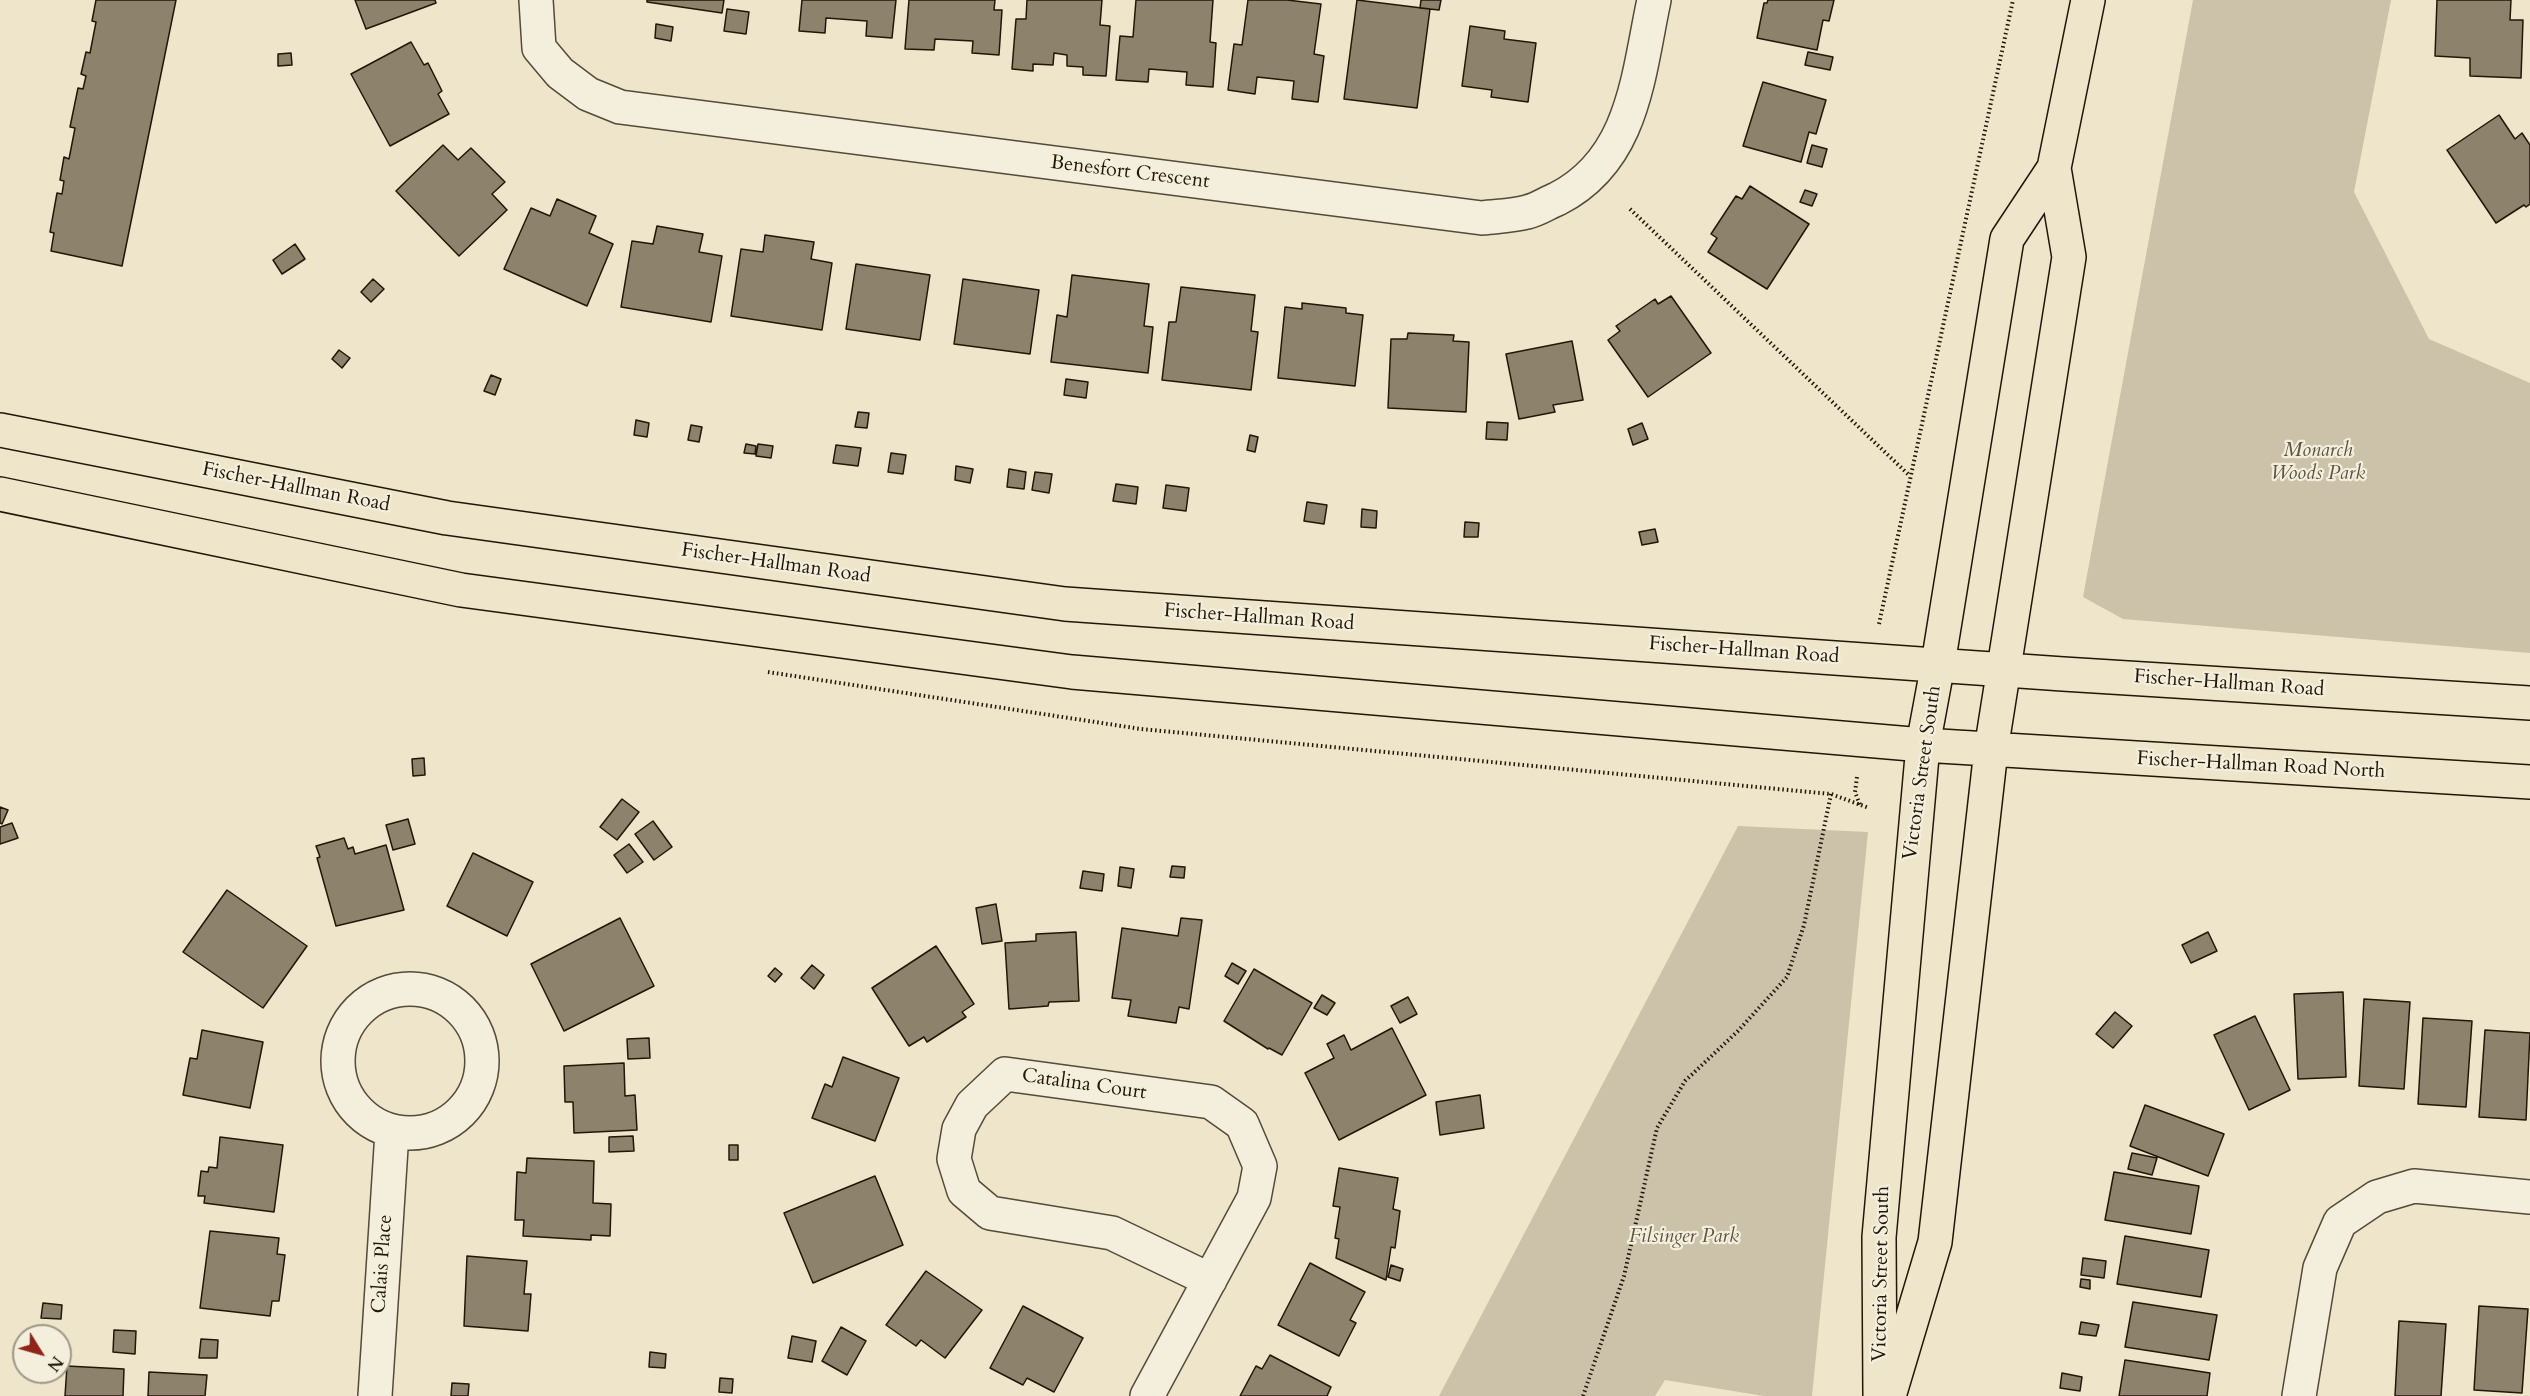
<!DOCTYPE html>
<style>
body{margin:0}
#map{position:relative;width:2530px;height:1396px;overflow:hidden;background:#eee5ca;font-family:Cardo,serif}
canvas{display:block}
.north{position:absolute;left:12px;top:1324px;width:60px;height:60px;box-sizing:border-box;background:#f4eedd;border:2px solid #a09887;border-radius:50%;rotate:127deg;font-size:16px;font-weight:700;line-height:24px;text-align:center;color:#231607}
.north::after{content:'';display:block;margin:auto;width:21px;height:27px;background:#8f2418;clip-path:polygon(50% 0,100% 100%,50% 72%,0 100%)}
</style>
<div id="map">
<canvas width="2530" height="1396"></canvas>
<div class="north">N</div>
</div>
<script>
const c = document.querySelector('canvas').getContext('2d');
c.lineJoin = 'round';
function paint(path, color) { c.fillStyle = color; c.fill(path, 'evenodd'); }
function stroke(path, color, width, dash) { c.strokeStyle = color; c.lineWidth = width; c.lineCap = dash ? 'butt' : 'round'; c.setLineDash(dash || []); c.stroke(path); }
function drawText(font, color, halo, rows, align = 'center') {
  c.font = font + ' Cardo,serif'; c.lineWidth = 4.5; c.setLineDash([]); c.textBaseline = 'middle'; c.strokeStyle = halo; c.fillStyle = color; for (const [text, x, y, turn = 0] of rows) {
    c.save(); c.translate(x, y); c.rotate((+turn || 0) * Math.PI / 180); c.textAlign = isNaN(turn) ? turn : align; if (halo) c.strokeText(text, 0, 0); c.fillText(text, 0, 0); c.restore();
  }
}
paint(new Path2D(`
 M2193 0H2391L2354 192 2429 339 2530 383V653L2123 619 2083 597Z
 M1738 826 1868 832 1812 1396H1764L1665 1380 1655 1396H1439Z`), '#cbc2a9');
const building = new Path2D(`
 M96 0H176L122 266 51 251 54 233 50 232 57 193 62 194 64 181 60 180 64 157 69 159 75 128 70 127 78 88 83 89 86 76 81 74 86 52 90 53 96 22 92 21Z
 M355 0H435L436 3 366 29Z
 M647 0H724L722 13 647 2Z
 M802 0H896L892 38 866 36 867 21 826 18 825 33 799 31Z
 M909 0H995L994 10H1002L999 55 972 53 973 41 935 39 934 50 905 49Z
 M1027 0H1102L1100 25 1110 26 1106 76 1083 75V67L1067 66V55L1054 53 1053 65 1033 64V71L1012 69 1016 19H1026Z
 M1136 0H1213L1210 42 1216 43 1213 87 1186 85 1187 72 1149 69 1148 82 1116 80 1120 36 1133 37Z
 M1248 0H1287L1321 4 1314 54 1324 56 1318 102 1292 99 1294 81 1257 77 1255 94 1228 90 1234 44 1242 45Z
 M1357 0 1430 9 1417 108 1344 99Z
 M1421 0H1441L1439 10 1420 8Z
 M1768 0H1834L1829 21 1823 20 1817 50 1757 38 1764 3H1767Z
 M2437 0H2511L2510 20H2523L2521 78 2470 76V58L2435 56Z
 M727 9 749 12 746 34 724 31Z
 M656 24 673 27 671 41 655 38Z
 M1470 26 1505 31 1504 39 1536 43 1528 102 1491 97 1492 90 1462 86Z
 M411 42 424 65 428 63 442 91 438 94 449 114 390 146 351 74Z
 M1808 52 1833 57 1830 70 1805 65Z
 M291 53 292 65 278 66V54Z
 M1763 82 1826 100 1816 134 1809 132 1801 162 1743 146Z
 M2499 115 2515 139 2522 133 2530 145V204L2526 207 2524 205 2496 223 2447 150Z
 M443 145 458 160 471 148 505 182 492 194 507 210 459 256 396 191Z
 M1812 145 1827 149 1822 167 1807 163Z
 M1750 186 1809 224 1767 289 1708 252 1717 238 1711 234 1736 196 1742 199Z
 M1805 190 1817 194 1812 206 1800 202Z
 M557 199 596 216 589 233 613 244 587 306 504 269 531 208 550 216Z
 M657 226 703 234 699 252 722 256 711 322 621 307 632 241 653 244Z
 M765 235 814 242 811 259 832 263 822 330 731 316 741 249 763 252Z
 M295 244 305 259 282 274 273 260Z
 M856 264 930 275 920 340 846 329Z
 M1072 275 1149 284 1144 326 1153 327 1148 373 1051 362 1057 315 1067 317Z
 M373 279 384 289 371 302 361 292Z
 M963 279 1039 290 1030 354 954 344Z
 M1181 287 1255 295 1251 331 1258 332 1251 390 1162 380 1169 322H1176Z
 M1671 296 1711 353 1648 397 1608 340 1620 331 1616 326 1655 299 1658 304Z
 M1302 303 1346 308V313L1363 315 1355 386 1278 378 1285 307 1302 309Z
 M1408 333 1454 335 1453 341 1469 342 1466 412 1388 408 1391 339H1407Z
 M1572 341 1583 400 1553 405 1555 412 1519 419 1506 354Z
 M339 350 350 358 342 368 332 359Z
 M491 375 501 379 495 395 484 391Z
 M1066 379 1088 382 1086 398 1064 395Z
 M858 412 869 413 867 428 855 427Z
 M636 420 649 423 647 437 634 435Z
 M1487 422 1508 423 1507 440 1486 439Z
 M1642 423 1648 439 1633 445 1628 429Z
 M691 425 702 427 699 442 688 440Z
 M1250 435 1258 437 1255 452 1247 450Z
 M746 444 756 446 755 454 744 453Z
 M758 444 773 446 771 458 756 456Z
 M836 445 861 448 858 466 833 463Z
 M891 453 906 455 903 474 888 472Z
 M956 466 973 469 970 483 955 480Z
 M1009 469 1026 472 1024 489 1007 487Z
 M1035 472 1052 474 1049 493 1032 490Z
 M1116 484 1138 487 1136 504 1113 501Z
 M1166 485 1189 488 1186 511 1163 508Z
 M1307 502 1327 505 1324 524 1304 521Z
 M1362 509 1377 511 1376 528 1361 527Z
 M1465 522 1479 523 1478 537H1464Z
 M1655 529 1658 542 1642 545 1639 532Z
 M424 758 425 775 413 776 412 759Z
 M622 799 639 812 617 840 600 827Z
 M0 807 8 810 2 824 0 823Z
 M408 819 415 844 393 850 386 825Z
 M653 821 672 847 654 860 635 834Z
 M12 823 18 838 0 844V827Z
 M344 838 348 849 353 847 355 854 386 845 404 910 336 926 317 858 320 857 316 846Z
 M629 844 643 862 627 873 614 855Z
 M473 853 533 882 507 936 447 906Z
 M1172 866 1185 867 1184 878 1170 877Z
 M1120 867 1134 869 1131 888 1118 886Z
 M1083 871 1104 874 1102 891 1080 888Z
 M227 890 307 946 263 1008 183 952Z
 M996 904 1002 941 982 944 976 908Z
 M620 918 654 986 564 1031 531 964Z
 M1181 918 1202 920 1189 1009 1179 1007 1176 1023 1128 1016 1131 1000 1112 998 1122 928 1178 936Z
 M1076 932 1079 1001 1049 1002 1048 1006 1009 1009 1005 943 1036 941V934Z
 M2208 932 2217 951 2191 963 2182 945Z
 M936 946 974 1004 962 1012 966 1017 927 1042 924 1037 909 1046 872 988Z
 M1232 963 1246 971 1238 984 1225 976Z
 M812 965 824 975 814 989 801 978Z
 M775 968 782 974 775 982 768 976Z
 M1254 969 1312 1003 1282 1055 1269 1048 1268 1049 1224 1021Z
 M2343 992 2346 1077 2298 1079 2294 994Z
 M1322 995 1335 1003 1327 1015 1314 1008Z
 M1408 997 1417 1014 1400 1023 1391 1006Z
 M2364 999 2410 1002 2404 1089 2359 1086Z
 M2115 1012 2132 1026 2113 1048 2096 1034Z
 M2255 1016 2290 1090 2249 1110 2214 1035Z
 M2423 1018 2472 1021 2466 1107 2418 1104Z
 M1392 1028 1426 1095 1339 1140 1305 1073 1334 1058 1327 1044 1344 1035 1351 1050Z
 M202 1030 263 1042 250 1108 183 1095 190 1058 197 1059Z
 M2485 1030 2530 1033 2526 1120 2479 1117Z
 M649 1038 650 1058 628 1059 627 1039Z
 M843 1057 899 1078 875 1141 812 1118 825 1084 832 1087Z
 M624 1063 625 1096 635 1095 637 1130 574 1133 573 1102H565L564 1066Z
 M1480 1095 1484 1128 1440 1135 1436 1102Z
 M2145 1105 2224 1134 2208 1176 2130 1146Z
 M633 1136 634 1151 609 1152V1137Z
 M220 1137 283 1145 274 1212 204 1203 205 1196H198L201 1171 208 1172 209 1167 217 1168Z
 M729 1145H738V1160H729Z
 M2132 1153 2157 1158 2152 1175 2128 1169Z
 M527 1158 594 1161 593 1203 611 1204 610 1236 591 1235V1240L523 1236 524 1220H515L517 1172 526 1173Z
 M1339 1168 1398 1178 1393 1209 1400 1211 1395 1248 1391 1247 1386 1280 1336 1258 1339 1239 1335 1238 1340 1207 1333 1206Z
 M2114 1172 2199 1186 2191 1234 2105 1220Z
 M875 1176 903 1245 813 1283 784 1213Z
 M210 1231 279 1238 277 1254 285 1255 279 1301H272L270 1316 200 1308Z
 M2125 1236 2209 1250 2201 1297 2117 1284Z
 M467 1256 527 1261 524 1294H531L528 1331 464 1326Z
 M2083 1258 2106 1261 2104 1278 2081 1275Z
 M1310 1263 1365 1292 1350 1320 1356 1323 1339 1356 1278 1325Z
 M1391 1265 1403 1269 1400 1281 1388 1277Z
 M926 1271 982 1310 945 1358 921 1340 916 1346 886 1325Z
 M2081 1279 2090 1280V1289L2080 1287Z
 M2133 1302 2217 1315 2209 1360 2125 1347Z
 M43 1303 62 1305 61 1319 41 1318Z
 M1023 1306 1083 1338 1054 1392 1027 1378 1023 1385 990 1368Z
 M2479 1306 2528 1309 2522 1393 2474 1390Z
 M2399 1321 2446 1324 2441 1396H2395Z
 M2081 1322 2099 1325 2096 1336 2079 1334Z
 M841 1327 866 1341 847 1375 822 1361Z
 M114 1330 136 1331 135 1354 113 1352Z
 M792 1336 816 1341 812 1362 788 1358Z
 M201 1339 218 1340 217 1358H199Z
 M650 1352 666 1354 665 1368 649 1367Z
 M1270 1355 1331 1387 1327 1396H1240L1256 1366 1262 1369Z
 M2125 1360 2210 1373 2207 1396H2119Z
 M67 1366 124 1369 123 1396H65Z
 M149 1372 207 1375 205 1396H148Z
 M2062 1373 2082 1377 2080 1391 2060 1388Z
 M720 1378 733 1379 732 1393 719 1392Z
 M452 1383 469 1384 468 1396H451Z`);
paint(building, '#8d826c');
stroke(building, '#231607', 1.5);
const minor = new Path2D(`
 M536 0 539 48 560 73 588 94 620 107 1482 218C1497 216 1513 216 1527 212 1537 210 1547 203 1557 199 1634 160 1638 75 1654 0
 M338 1061a72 72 0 1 1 144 0a72 72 0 1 1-144 0Z
 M375 1396 392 1132
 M1147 1396 1254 1198 1260 1166 1242 1124 1211 1102 1005 1074 972 1105 959 1129 954 1159 964 1191 990 1213 1112 1233 1210 1280
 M2299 1396 2320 1268 2340 1222 2377 1197 2414 1186 2530 1197`);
const major = new Path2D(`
 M0 430 447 518 1065 604 2063 674 2530 703
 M0 494 461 590 1072 672 1923 745 2530 782
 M1880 1394 1879 1237 1923 745 1938 664 2007 239 2054 168
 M1889 1396 1935 1242 1991 750 2069 257 2054 168 2088 0`);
stroke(minor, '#564a38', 36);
stroke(major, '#231607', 36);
stroke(new Path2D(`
 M1630 209 1910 476
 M1879 624 2013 0
 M768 672 1141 729 1831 794 1869 808
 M1857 777 1855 792 1860 805
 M1583 1396 1624 1276 1657 1128 1685 1081 1738 1031 1787 977 1804 925 1831 794`), '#231607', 4, [1.5, 3]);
stroke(minor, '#f4eedd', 33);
stroke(major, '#eee5ca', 33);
drawText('20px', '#231607', '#f4eedd', [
 ["Benesfort Crescent",1130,173,7],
 ["Fischer-Hallman Road",296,488,11],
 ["Fischer-Hallman Road",776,564,8],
 ["Fischer-Hallman Road",1259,618,4],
 ["Fischer-Hallman Road",1744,651,4],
 ["Fischer-Hallman Road",2229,684,4],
 ["Fischer-Hallman Road North",2261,766,3],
 ["Victoria Street South",1923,773,-82],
 ["Catalina Court",1084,1085,8],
 ["Calais Place",383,1264,-86],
 ["Victoria Street South",1882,1274,-89]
]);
drawText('italic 20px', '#5e5240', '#f4eedd', [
 ["Monarch",2318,451],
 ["Woods Park",2318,474],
 ["Filsinger Park",1684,1237]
]);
</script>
